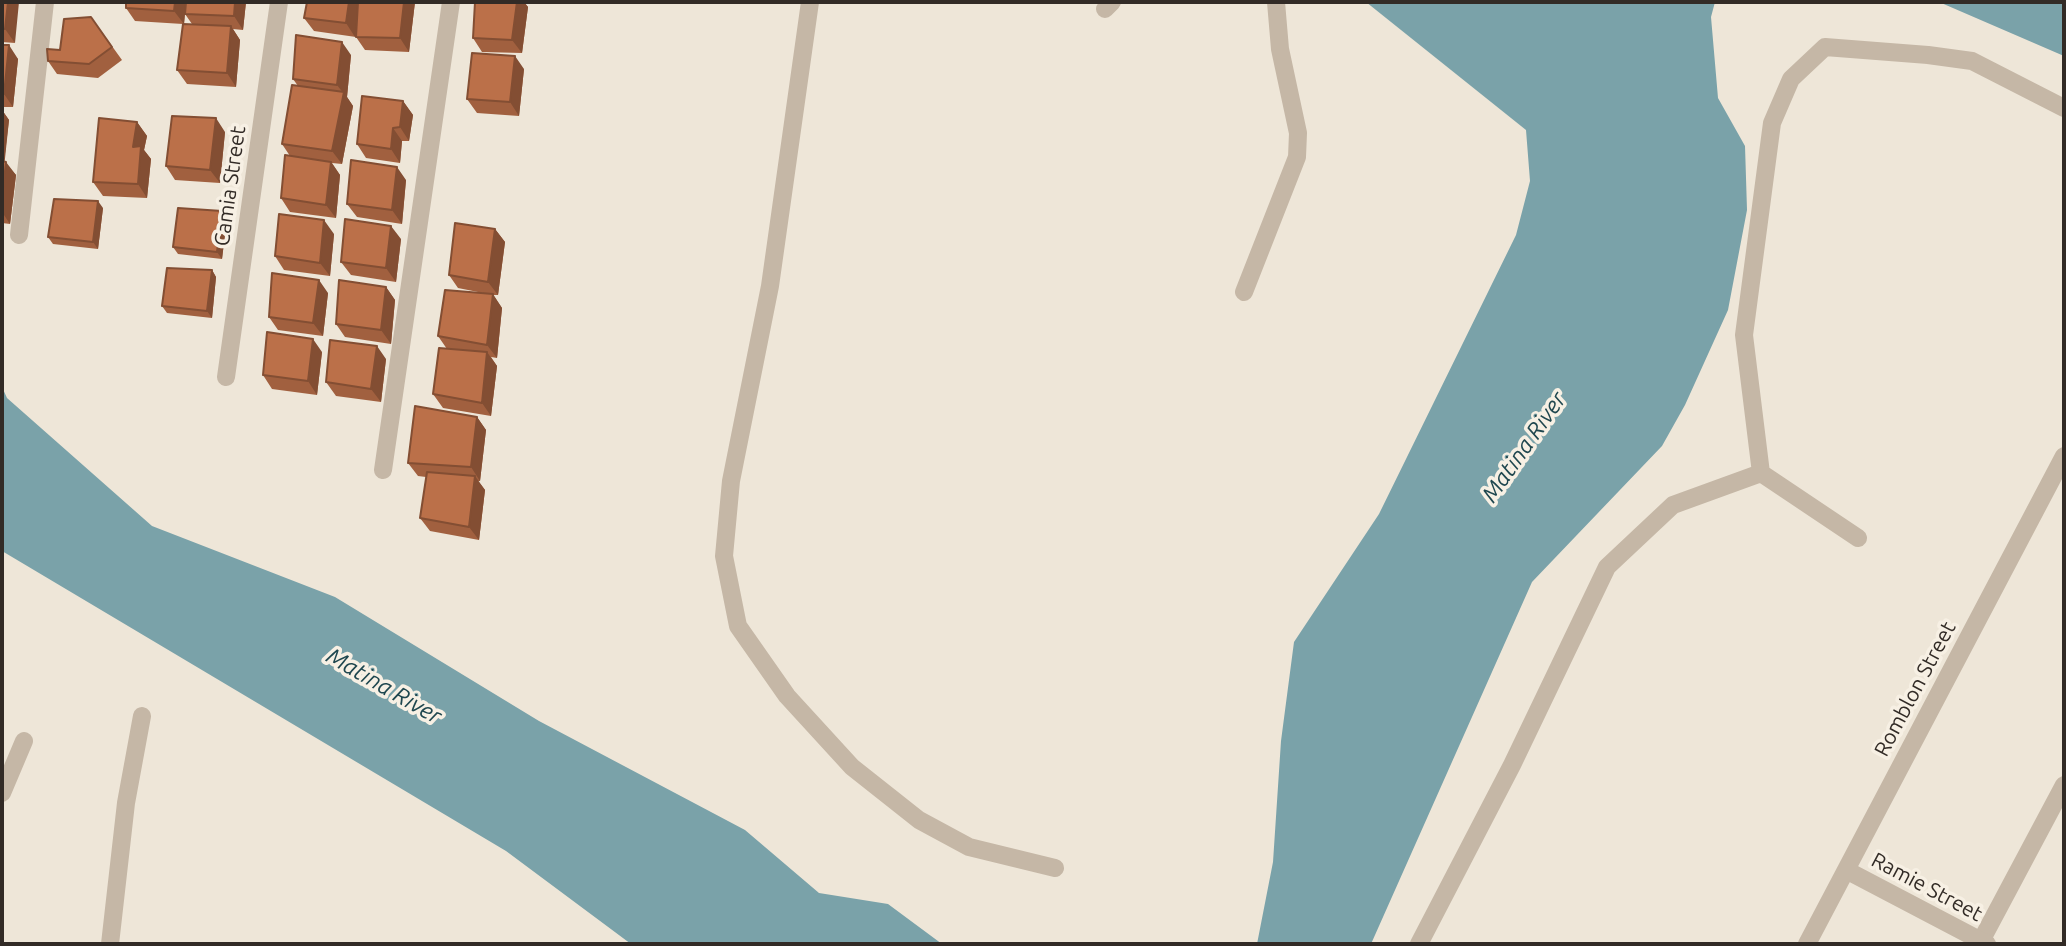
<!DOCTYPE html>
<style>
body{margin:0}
#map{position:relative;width:2066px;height:946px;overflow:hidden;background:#eee6d8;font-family:Ubuntu,sans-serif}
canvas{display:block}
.frame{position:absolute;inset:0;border:4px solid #322b26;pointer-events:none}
</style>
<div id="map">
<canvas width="2066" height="946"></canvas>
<div class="frame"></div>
</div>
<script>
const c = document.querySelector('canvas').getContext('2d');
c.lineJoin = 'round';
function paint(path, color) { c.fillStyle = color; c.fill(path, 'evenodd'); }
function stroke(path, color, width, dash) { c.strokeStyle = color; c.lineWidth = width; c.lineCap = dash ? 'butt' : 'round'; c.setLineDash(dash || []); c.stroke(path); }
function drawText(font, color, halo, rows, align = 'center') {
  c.font = font + ' Ubuntu,sans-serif'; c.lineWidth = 7; c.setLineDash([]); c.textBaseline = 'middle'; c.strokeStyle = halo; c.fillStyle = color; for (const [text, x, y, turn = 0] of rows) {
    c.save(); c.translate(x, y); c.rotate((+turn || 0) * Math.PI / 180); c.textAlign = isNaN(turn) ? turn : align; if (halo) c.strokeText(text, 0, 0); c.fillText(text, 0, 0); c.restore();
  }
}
paint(new Path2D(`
 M1366 2H1715L1711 17 1718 98 1745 146 1747 210 1728 310 1685 405 1662 446 1532 582 1371 944H1257L1273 862 1281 741 1294 642 1379 514 1516 235 1530 181 1526 130Z
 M1939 2H2064V56Z
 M2 387 7 398 152 526 335 597 539 721 745 830 819 893 888 904 942 944H631L506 851 2 551Z`), '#7aa2a9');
stroke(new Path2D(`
 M1981 941 2064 785`), '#c5b7a6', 18);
stroke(new Path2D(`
 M810 2 770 286 731 481 724 556 738 626 787 696 852 767 919 820 969 847 1055 868
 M1105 9 1112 2
 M19 235 45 2
 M1244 292 1297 157 1298 133 1280 49 1276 2
 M226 377 279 2
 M383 470 451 2
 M1858 538 1761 473 1744 335 1772 123 1791 79 1825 47 1928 55 1972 61 2064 108
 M2 793 24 741
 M1846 870 1987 944
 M110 944 126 803 142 716
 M1419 944 1512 765 1607 567 1673 505 1761 473
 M1807 944 2064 456`), '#c5b7a6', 18);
paint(new Path2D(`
 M2 2 15 43 2 42Z
 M126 2H186L184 24H192L185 14 186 2H246L243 30 233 29 240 40 236 87 187 84 177 70 183 24 135 21 126 8Z
 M307 2H415L409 52 365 50 356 37 314 31 304 18Z
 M475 2H524L528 7 522 53 482 52 473 38Z
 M91 17 122 60 98 78 57 74 48 61 60 50Z
 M2 45 18 59 13 107H2Z
 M351 55 347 97 353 106 342 164 332 163 340 175 336 218 290 212 281 198 290 156 282 144 298 86 293 79Z
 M524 69 519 116 477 113 467 99Z
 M403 101 413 115 409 141H402L400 163 366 158 357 144Z
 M2 110 9 120 4 162 16 175 10 224 2 223Z
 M137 122 147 136 144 150 151 159 147 198 103 196 93 182Z
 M225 132 220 183 175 180 166 166Z
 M406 180 402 224 357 217 347 204Z
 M103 208 98 249 53 244 48 237Z
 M222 211 227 218 222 259 178 254 173 247Z
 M495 229 505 242 498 295H493L502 308 497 358 491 357 497 366 491 416 443 408 433 394 447 349 438 336 488 294 458 288 449 275Z
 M334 234 330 276 284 270 275 256Z
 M401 239 396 282 351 275 341 262Z
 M212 270 216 277 212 318 167 313 162 306Z
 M386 287 395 300 391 344 345 337 336 324Z
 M328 293 323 336 278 330 269 317Z
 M322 352 317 395 272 389 263 375Z
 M386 359 381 402 336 396 326 382Z
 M477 417 486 430 480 481H478L485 490 479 540 430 531 420 518 426 477 418 476 408 463Z`), '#a1603f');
paint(new Path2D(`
 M8 2H19L15 43 5 29Z
 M175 2H186L184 24 174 11Z
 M235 2H246L243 30 234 16Z
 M349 2H361L355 37 346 23Z
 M404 2H415L409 52 400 38Z
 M517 2H524L528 7 522 53 512 40Z
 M231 26 240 40 236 87 227 73Z
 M342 42 351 55 347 97 353 106 342 164 332 151 344 94 337 85Z
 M9 45 18 59 13 107 4 94Z
 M515 56 524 69 519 116 510 102Z
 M403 101 413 115 409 141 400 127Z
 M2 110 9 120 4 168 2 166Z
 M216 118 225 132 220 183 210 170Z
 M137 122 147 136 144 150 151 159 147 198 138 184 133 147Z
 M393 128 402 141 400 163 391 149Z
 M6 162 16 175 10 224 2 212V198Z
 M331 162 340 175 336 218 326 205Z
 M397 167 406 180 402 224 392 210Z
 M98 201 103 208 98 249 93 242Z
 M222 211 227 218 222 259 217 252Z
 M324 220 334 234 330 276 320 263Z
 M391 226 401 239 396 282 386 268Z
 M495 229 505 242 498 295 488 282Z
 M212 270 216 277 212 318 207 311Z
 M319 280 328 293 323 336 313 323Z
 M386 287 395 300 391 344 381 330Z
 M493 294 502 308 497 358 487 345Z
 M313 339 322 352 317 395 308 381Z
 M377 346 386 359 381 402 371 389Z
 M487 352 497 366 491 416 482 403Z
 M477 417 486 430 480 481 471 467Z
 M475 476 485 490 479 540 469 527Z`), '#834e33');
const building = new Path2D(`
 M2 2H8L5 29H2Z
 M126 2H175L174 11 126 8Z
 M186 2H235L234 16 185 14Z
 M307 2H349L346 23 304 18Z
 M358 2H404L400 38 356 37Z
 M475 2H517L512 40 473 38Z
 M91 17 112 47 89 64 48 61 47 49 60 50 64 19Z
 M183 24 231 26 227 73 177 70Z
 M296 35 342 42 337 85 293 79Z
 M2 45H9L4 94H2Z
 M472 53 515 56 510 102 467 99Z
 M292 85 344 92 332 151 282 144Z
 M362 96 403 101 400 127 393 128 391 149 357 144Z
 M172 116 216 118 210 170 166 166Z
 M99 118 137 122 133 147 141 146 138 184 93 182Z
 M285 155 331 162 326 205 281 198Z
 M351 160 397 167 392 210 347 204Z
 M2 161 6 162 2 198Z
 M54 199 98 201 93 242 48 237Z
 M178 208 222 211 217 252 173 247Z
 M279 214 324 220 320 263 275 256Z
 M345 219 391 226 386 268 341 262Z
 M455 223 495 229 488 282 449 275Z
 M167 268 212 270 207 311 162 306Z
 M272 273 319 280 313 323 269 317Z
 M339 280 386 287 381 330 336 324Z
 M445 290 493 294 487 345 438 336Z
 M267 332 313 339 308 381 263 375Z
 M330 340 377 346 371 389 326 382Z
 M439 348 487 352 482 403 433 394Z
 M415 406 477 417 471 467 408 463Z
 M427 472 475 476 469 527 420 518Z`);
paint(building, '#bb7049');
stroke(building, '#834e33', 2);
drawText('21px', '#322b26', '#f7f0e4', [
 ["Camia Street",230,186,-82],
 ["Romblon Street",1915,689,-62],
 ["Ramie Street",1927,887,28]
]);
drawText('italic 23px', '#1f474f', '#f7f0e4', [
 ["Matina River",1524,447,-55],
 ["Matina River",384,686,30]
]);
</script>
